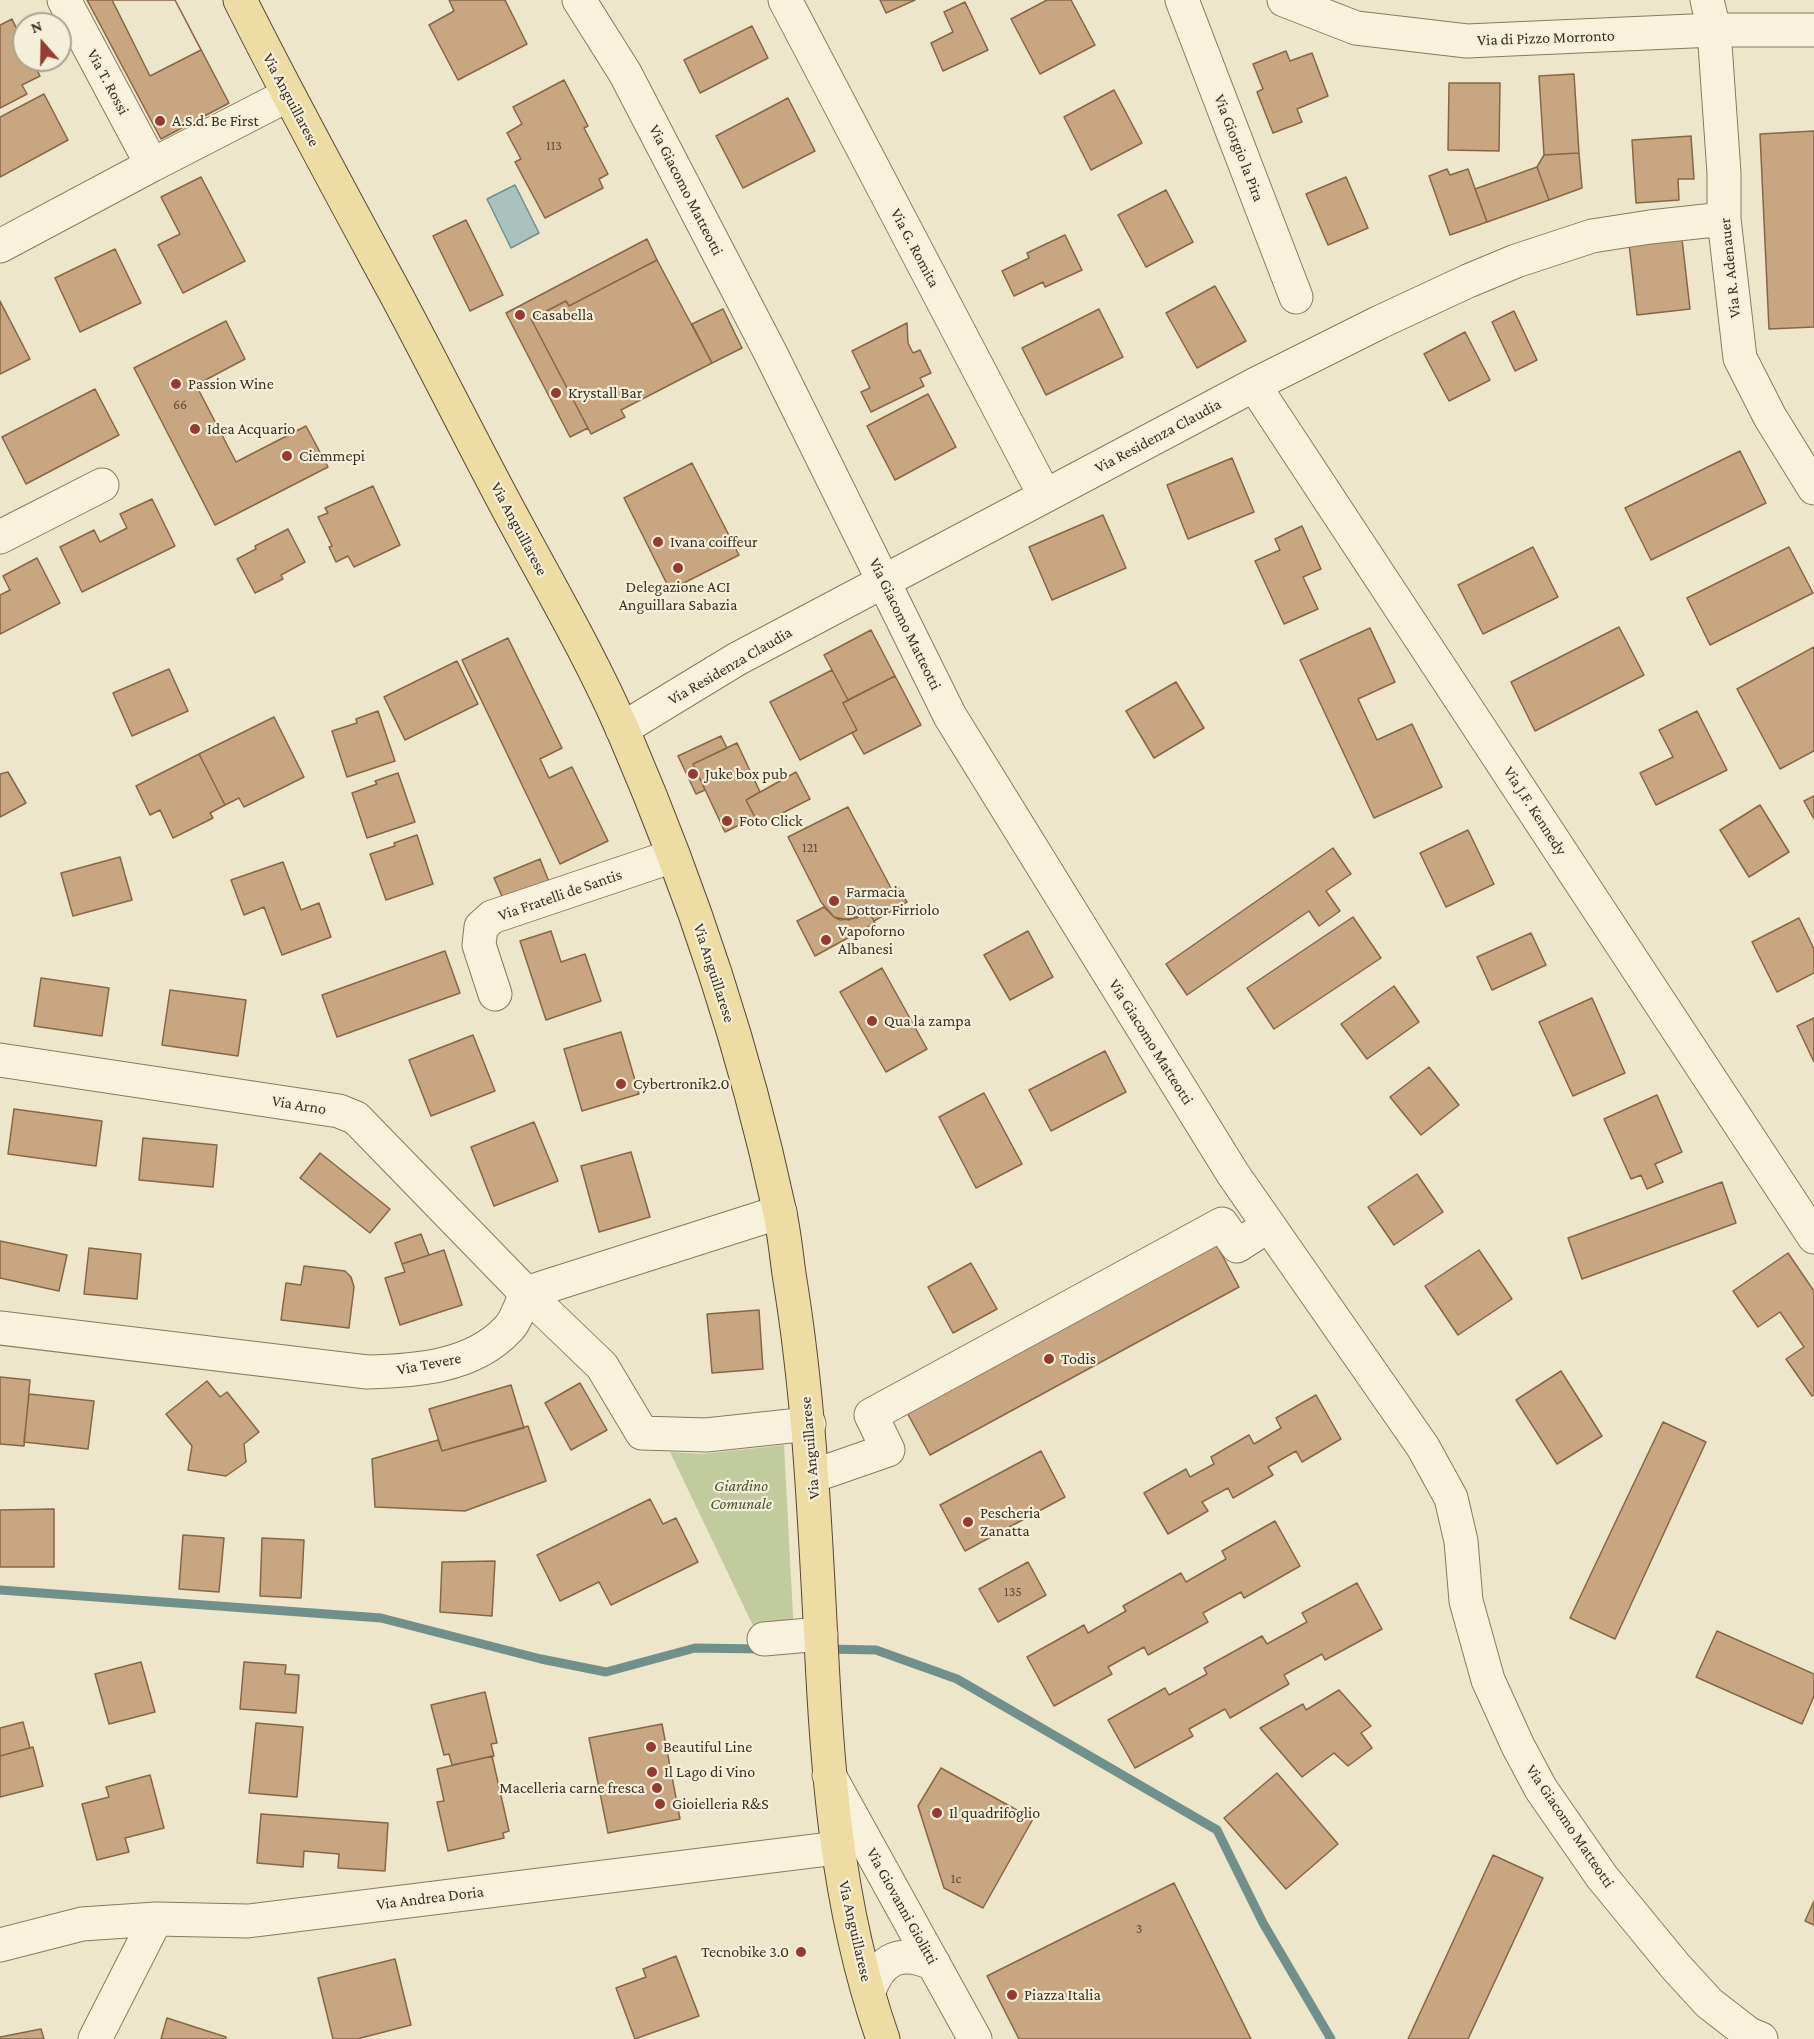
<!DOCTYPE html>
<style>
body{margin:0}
#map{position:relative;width:1814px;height:2039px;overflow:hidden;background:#ede6ca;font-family:"Crimson Pro",serif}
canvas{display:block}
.north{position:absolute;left:12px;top:12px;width:60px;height:60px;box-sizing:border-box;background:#f5efda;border:2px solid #aba390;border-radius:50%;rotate:340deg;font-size:16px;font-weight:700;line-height:24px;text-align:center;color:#3b3022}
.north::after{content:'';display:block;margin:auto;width:21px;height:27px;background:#963a32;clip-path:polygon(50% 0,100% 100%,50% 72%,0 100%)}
</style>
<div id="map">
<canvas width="1814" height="2039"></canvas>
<div class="north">N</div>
</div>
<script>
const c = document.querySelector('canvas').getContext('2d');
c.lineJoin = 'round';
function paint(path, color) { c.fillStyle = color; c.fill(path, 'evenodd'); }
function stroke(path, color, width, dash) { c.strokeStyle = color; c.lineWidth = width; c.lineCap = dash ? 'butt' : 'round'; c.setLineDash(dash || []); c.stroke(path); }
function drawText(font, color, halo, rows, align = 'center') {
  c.font = font + ' "Crimson Pro",serif'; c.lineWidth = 4.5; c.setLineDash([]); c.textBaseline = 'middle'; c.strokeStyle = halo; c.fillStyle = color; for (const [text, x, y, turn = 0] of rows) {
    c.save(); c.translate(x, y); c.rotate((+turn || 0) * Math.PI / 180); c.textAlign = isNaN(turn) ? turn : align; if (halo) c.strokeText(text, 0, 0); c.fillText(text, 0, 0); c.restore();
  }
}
paint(new Path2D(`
 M784 1445 794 1635 758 1636 670 1452 702 1454Z`), '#c2cb9e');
const water = new Path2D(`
 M515 185 539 233 511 248 487 199Z`);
paint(water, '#aac2bd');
stroke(water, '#71908b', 1.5);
stroke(new Path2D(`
 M0 1590 381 1618 541 1659 606 1672 695 1648 761 1649
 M826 1649 876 1650 957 1679 1217 1830 1263 1923 1331 2039`), '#71908b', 9);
const building = new Path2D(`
 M87 0H175L229 103 161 139Z
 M112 0H175L201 50 150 76Z
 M449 0H505L527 44 458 80 429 25 454 11Z
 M880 0H915L886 13Z
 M1047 0H1071L1095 45 1040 74 1011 19Z
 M965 2 988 50 943 71 931 43 953 32 944 12Z
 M12 19 24 44V60H32L40 76 22 85 27 94 0 108V25Z
 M752 26 768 58 700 93 684 60Z
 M1286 51 1290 61 1312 53 1328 96 1297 109 1302 122 1273 133 1257 92 1263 89 1253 64Z
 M1574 74 1579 153 1544 155 1539 76Z
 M564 80 588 126 584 128 608 174 599 179 603 188 545 218 515 162 521 159 507 133 522 124 513 107Z
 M1449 83H1500L1499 151 1448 150Z
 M1114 90 1142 143 1091 170 1064 117Z
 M44 94 68 140 0 177V117Z
 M788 98 815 151 743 188 716 136Z
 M1814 131V327L1769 329 1760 134Z
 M1691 136 1694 179H1678L1679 200 1636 203 1632 140Z
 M1579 153 1582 188 1549 200 1537 167 1544 155Z
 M1537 167 1549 200 1487 222 1475 189Z
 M1447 169 1450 175 1468 169 1487 222 1450 235 1429 176Z
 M201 177 245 261 183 293 158 245 180 234 161 197Z
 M1346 177 1368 228 1328 245 1306 194Z
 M1166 190 1193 242 1146 267 1118 215Z
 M466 220 503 295 470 311 433 236Z
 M1065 235 1082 270 1045 287 1043 282 1014 296 1002 271 1029 258 1027 253Z
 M647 239 657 260 569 306 566 301 531 319 588 428 570 437 506 313Z
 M1682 239 1690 309 1637 315 1629 244Z
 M115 249 141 303 80 332 55 278Z
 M657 260 712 363 621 410 625 417 591 434 531 319 566 301 569 306Z
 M1215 286 1246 341 1197 368 1166 313Z
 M0 301 30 359 0 374Z
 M723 309 742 348 712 363 692 324Z
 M1099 309 1123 357 1046 395 1022 348Z
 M1514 311 1537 360 1515 371 1492 322Z
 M226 321 245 359 196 385 236 462 306 426 328 467 215 525 134 368Z
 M907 323 908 343 913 353 920 350 931 373 920 378 924 386 871 412 861 392 870 388 852 351Z
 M1465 332 1490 380 1449 401 1424 354Z
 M95 389 119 435 26 484 2 437Z
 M928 394 956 447 895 480 867 426Z
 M1740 451 1766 503 1651 560 1625 508Z
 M1232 458 1254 512 1188 539 1167 485Z
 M692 463 739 555 670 590 624 498Z
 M373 486 400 545 354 567 348 556 336 562 329 547 332 546 318 517 328 513 325 508Z
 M152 499 175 546 82 592 60 547 94 530 100 542 127 528 120 514Z
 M1103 515 1126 568 1052 600 1029 547Z
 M1302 526 1321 569 1303 577 1318 609 1284 624 1255 561 1280 550 1275 539Z
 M288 529 305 562 281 575 283 579 255 593 237 559 256 549 255 546Z
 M1533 547 1558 597 1483 634 1458 585Z
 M1789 547 1813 593 1710 645 1687 598Z
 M37 558 60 603 0 634V595L10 590 3 576Z
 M1619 627 1644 675 1535 731 1511 682Z
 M1370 628 1395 682 1358 699 1377 740 1412 724 1442 787 1374 818 1300 660Z
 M871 630 895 676 848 700 824 655Z
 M508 638 562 748 540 759 549 778 572 767 608 841 560 864 462 660Z
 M1814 647V751L1780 769 1737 689Z
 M457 661 478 704 405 740 384 697Z
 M169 669 188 711 132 736 113 693Z
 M832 670 848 700 843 703 857 730 800 760 770 702Z
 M895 676 921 725 864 754 852 733 857 730 843 703Z
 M1176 682 1204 728 1154 758 1126 711Z
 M378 711 395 761 347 777 332 731 357 723 356 719Z
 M1697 711 1727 770 1656 805 1640 773 1673 757 1659 730Z
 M274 717 304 777 244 807 239 798 225 805 199 754Z
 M721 736 727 748 693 764 705 790 696 794 678 756Z
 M737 743 760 792 746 800 755 817 725 832 693 764Z
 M199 754 225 805 210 813 213 818 173 838 160 810 150 815 136 786Z
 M8 772 26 803 0 817V774Z
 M796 772 810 799 759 825 746 800Z
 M398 773 415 822 367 838 352 793 377 784 375 781Z
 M1814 796V819L1804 801Z
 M1760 805 1789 852 1749 877 1720 830Z
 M848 807 892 890 898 887 907 902 874 921 869 912 849 920 834 917 821 902 788 837Z
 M1468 830 1494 884 1446 907 1420 853Z
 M417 835 433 884 386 900 370 854 395 846 394 843Z
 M1333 848 1351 874 1326 891 1340 911 1319 926 1309 911 1187 995 1166 964Z
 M120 857 132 900 73 916 61 873Z
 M540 859 549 882 504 901 494 878Z
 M283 862 301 910 319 903 331 937 282 955 264 907 244 915 231 880Z
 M824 907 834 917 840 920 856 918 869 912 875 923 815 956 797 921Z
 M1353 917 1381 958 1274 1029 1247 988Z
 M1799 918 1814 949V973L1777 992 1752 942Z
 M551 931 561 962 585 954 601 1001 546 1020 520 941Z
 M1028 931 1053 977 1010 1000 984 955Z
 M1531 933 1546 965 1492 990 1477 957Z
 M445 951 460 993 337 1037 322 995Z
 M882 968 927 1049 886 1072 840 992Z
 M41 978 109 988 102 1036 34 1026Z
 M1394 986 1419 1022 1367 1059 1341 1024Z
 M170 990 246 1000 238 1056 162 1045Z
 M1592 998 1625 1073 1573 1096 1539 1022Z
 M1814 1018V1062L1797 1026Z
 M621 1032 639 1094 582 1111 564 1049Z
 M473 1035 495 1091 431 1116 409 1060Z
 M1105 1051 1126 1092 1051 1131 1029 1090Z
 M1429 1067 1459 1105 1421 1135 1390 1097Z
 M984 1093 1022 1164 976 1188 939 1117Z
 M1657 1095 1682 1152 1655 1164 1663 1182 1647 1189 1641 1175 1631 1179 1604 1119Z
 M14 1109 102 1121 96 1166 8 1154Z
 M534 1122 558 1181 494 1206 471 1147Z
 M143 1138 217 1145 213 1187 139 1180Z
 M631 1152 650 1217 599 1232 581 1166Z
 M320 1153 390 1209 370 1233 300 1178Z
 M1417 1174 1443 1212 1394 1245 1368 1207Z
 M1722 1182 1736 1223 1582 1279 1568 1238Z
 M421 1234 429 1255 402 1264 395 1243Z
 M1213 1238 1239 1287 930 1455 904 1407Z
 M0 1241 67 1255 59 1291 0 1278Z
 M89 1248 141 1254 137 1299 84 1294Z
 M444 1250 462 1305 400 1325 385 1278 405 1272 402 1264Z
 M1479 1250 1512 1299 1458 1335 1425 1286Z
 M1788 1253 1814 1291V1395L1812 1396 1786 1359 1804 1347 1780 1312 1758 1327 1733 1291Z
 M971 1263 997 1309 953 1333 928 1287Z
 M304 1266 345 1271 351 1277 354 1287 349 1328 281 1320 286 1283 301 1285Z
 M759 1310 763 1369 712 1373 707 1314Z
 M1561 1371 1602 1436 1557 1464 1516 1400Z
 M0 1377 30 1380 24 1446 0 1444Z
 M207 1381 220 1397 227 1392 259 1432 244 1444 246 1462 226 1476 188 1470 192 1446 166 1414Z
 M580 1383 607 1430 571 1450 545 1403Z
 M511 1385 524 1428 442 1451 429 1409Z
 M29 1394 94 1401 88 1449 24 1442Z
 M1316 1395 1341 1439 1302 1462 1296 1451 1268 1467 1273 1475 1233 1498 1228 1488 1202 1502 1208 1511 1168 1534 1144 1493 1186 1469 1190 1477 1214 1464 1211 1457 1249 1435 1254 1444 1281 1428 1276 1418Z
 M1663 1422 1706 1442 1615 1639 1570 1618Z
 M528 1426 546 1481 465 1511 375 1507 372 1459 438 1440 442 1451Z
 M1041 1451 1065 1497 965 1551 940 1505Z
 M650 1499 663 1524 676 1518 698 1562 611 1605 599 1582 560 1601 537 1555Z
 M54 1509V1567H0V1510Z
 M1275 1521 1300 1566 1244 1598 1241 1592 1203 1613 1208 1622 1148 1655 1144 1647 1108 1667 1112 1674 1054 1706 1027 1657 1084 1625 1088 1633 1126 1611 1123 1606 1181 1573 1186 1582 1226 1559 1222 1551Z
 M183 1535 224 1538 219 1592 179 1589Z
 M262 1538 304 1540 301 1598 260 1596Z
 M495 1561 492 1616 440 1612 442 1562Z
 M1028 1562 1046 1595 998 1622 979 1589Z
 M1357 1583 1382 1629 1325 1660 1322 1654 1284 1675 1289 1684 1230 1718 1225 1709 1189 1729 1193 1736 1135 1768 1108 1720 1165 1688 1169 1695 1207 1674 1204 1668 1262 1636 1267 1644 1307 1622 1302 1613Z
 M1717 1631 1814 1674V1696L1802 1724 1696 1677Z
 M141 1662 155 1712 109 1724 95 1674Z
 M244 1662 286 1665 285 1674 299 1675 296 1713 240 1709Z
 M1339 1690 1371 1726 1361 1733 1372 1748 1348 1766 1334 1753 1302 1777 1260 1728 1303 1704 1306 1710Z
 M485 1692 497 1743 491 1744 494 1756 452 1765 449 1754 444 1755 431 1705Z
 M23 1722 30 1748 0 1756V1728Z
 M256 1723 303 1727 297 1797 249 1793Z
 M662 1724 680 1819 608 1833 589 1738Z
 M33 1747 43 1786 0 1797V1756Z
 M492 1756 509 1831 503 1833 504 1838 448 1851 437 1802 444 1801 437 1769Z
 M941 1768 1033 1819 983 1908 944 1888 918 1806Z
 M1277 1773 1338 1844 1286 1889 1224 1818Z
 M150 1775 164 1828 125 1838 129 1852 97 1860 82 1804 109 1797 106 1787Z
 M261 1814 388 1823 385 1871 338 1868 339 1854 304 1851 303 1867 257 1863Z
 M1493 1855 1543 1878 1468 2039H1408Z
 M1174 1883 1251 2039H1019L987 1976Z
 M1814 1901V1925L1805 1921Z
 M676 1956 699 2016 635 2039 616 1988 646 1977 643 1969Z
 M395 1959 411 2025 357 2039H333L318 1978Z
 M167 2018 226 2037V2039H161Z
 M41 2029 44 2039H0V2037Z`);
paint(building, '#c9a682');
stroke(building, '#876646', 1.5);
const minor = new Path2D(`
 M579 0 625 73 771 354 950 716 1233 1174 1423 1447 1451 1498 1461 1541 1466 1601 1488 1680 1518 1746 1541 1789 1602 1877 1676 1967 1709 2003 1749 2034 1761 2039
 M785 0 1045 496
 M1182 0 1296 297
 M1284 0 1356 28 1467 41 1714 30H1814
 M1707 0 1714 30 1724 173V219L1740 358 1770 417 1814 488
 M152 165 288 95
 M0 246 152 165 64 0
 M1254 385 1814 1237
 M0 537 102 485
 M622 729 737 659 1045 496 1254 385 1380 322 1468 281 1516 261 1592 236 1650 227 1724 219
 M495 994 479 945 481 927 492 917 673 856
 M0 1060 339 1111 356 1118 526 1293 602 1366 642 1433 706 1435 809 1424
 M0 1328 367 1372C415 1371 472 1367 507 1330 516 1322 521 1304 526 1293L780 1212
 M813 1476 888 1450 871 1415 1222 1224 1237 1246 1268 1226
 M764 1639 821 1634
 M829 1775 975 2039
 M0 1945 82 1924 156 1919
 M869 1991C881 1958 901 1949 934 1964
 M95 2039 156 1919 248 1921 837 1848`);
const major = new Path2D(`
 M240 0C289 98 341 193 393 289 429 356 463 424 499 492 541 572 588 650 624 733 690 886 744 1046 779 1209 784 1230 786 1252 789 1274 808 1389 814 1504 820 1621 827 1764 835 1903 883 2039`);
stroke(minor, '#89795f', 35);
stroke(major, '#584733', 35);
stroke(minor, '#f8f2dd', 33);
stroke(major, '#eddda5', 33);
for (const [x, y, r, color] of [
 [160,121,6,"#963a32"],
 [520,315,6,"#963a32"],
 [176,384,6,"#963a32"],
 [556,393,6,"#963a32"],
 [195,429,6,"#963a32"],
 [287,456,6,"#963a32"],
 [658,542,6,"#963a32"],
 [678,568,6,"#963a32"],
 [693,774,6,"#963a32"],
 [727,821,6,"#963a32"],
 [834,901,6,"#963a32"],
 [826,940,6,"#963a32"],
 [872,1021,6,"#963a32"],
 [621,1084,6,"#963a32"],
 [1049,1359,6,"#963a32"],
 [968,1522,6,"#963a32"],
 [651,1747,6,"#963a32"],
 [652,1772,6,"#963a32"],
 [657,1788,6,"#963a32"],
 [660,1804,6,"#963a32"],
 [937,1813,6,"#963a32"],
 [801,1952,6,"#963a32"],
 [1012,1995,6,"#963a32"]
]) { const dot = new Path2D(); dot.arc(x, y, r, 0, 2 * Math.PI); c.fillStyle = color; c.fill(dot); stroke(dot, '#f5efda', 2); }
drawText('14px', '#5e4e3a', null, [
 ["113",554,146],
 ["66",180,405],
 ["121",810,848],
 ["135",1013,1592],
 ["1c",956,1879],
 ["3",1139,1929]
]);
drawText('16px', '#3b3022', '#f5efda', [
 ["Via di Pizzo Morronto",1546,38,-2],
 ["Via T. Rossi",108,82,62],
 ["Via Anguillarese",291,100,62],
 ["Via Giorgio la Pira",1239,148,69],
 ["Via Giacomo Matteotti",686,190,63],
 ["Via G. Romita",915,248,62],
 ["Via R. Adenauer",1730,268,-96],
 ["Via Residenza Claudia",1158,436,-28],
 ["Via Anguillarese",519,529,62],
 ["Via Giacomo Matteotti",905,624,64],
 ["Via Residenza Claudia",730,666,-30],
 ["Via J.F. Kennedy",1535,811,57],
 ["Via Fratelli de Santis",560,895,-19],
 ["Via Anguillarese",714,973,72],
 ["Via Giacomo Matteotti",1151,1042,58],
 ["Via Arno",299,1105,9],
 ["Via Tevere",429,1364,-11],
 ["Via Anguillarese",810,1448,-95],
 ["Via Giacomo Matteotti",1570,1826,56],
 ["Via Andrea Doria",430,1898,-7],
 ["Via Giovanni Giolitti",902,1906,61],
 ["Via Anguillarese",855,1931,77]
]);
drawText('16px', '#3b3022', '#f5efda', [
 ["A.S.d. Be First",172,121],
 ["Casabella",532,315],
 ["Passion Wine",188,384],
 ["Krystall Bar",568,393],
 ["Idea Acquario",207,429],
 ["Ciemmepi",299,456],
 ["Ivana coiffeur",670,542],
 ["Delegazione ACI",678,587,"center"],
 ["Anguillara Sabazia",678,605,"center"],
 ["Juke box pub",705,774],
 ["Foto Click",739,821],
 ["Farmacia",846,892],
 ["Dottor Firriolo",846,910],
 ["Vapoforno",838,931],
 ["Albanesi",838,949],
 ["Qua la zampa",884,1021],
 ["Cybertronik2.0",633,1084],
 ["Todis",1061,1359],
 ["Pescheria",980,1513],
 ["Zanatta",980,1531],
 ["Beautiful Line",663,1747],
 ["Il Lago di Vino",664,1772],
 ["Macelleria carne fresca",645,1788,"right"],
 ["Gioielleria R&S",672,1804],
 ["Il quadrifoglio",949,1813],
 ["Tecnobike 3.0",789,1952,"right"],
 ["Piazza Italia",1024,1995]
], 'left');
drawText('italic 16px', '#475629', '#f5efda', [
 ["Giardino",741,1486],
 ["Comunale",741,1504]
]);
</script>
